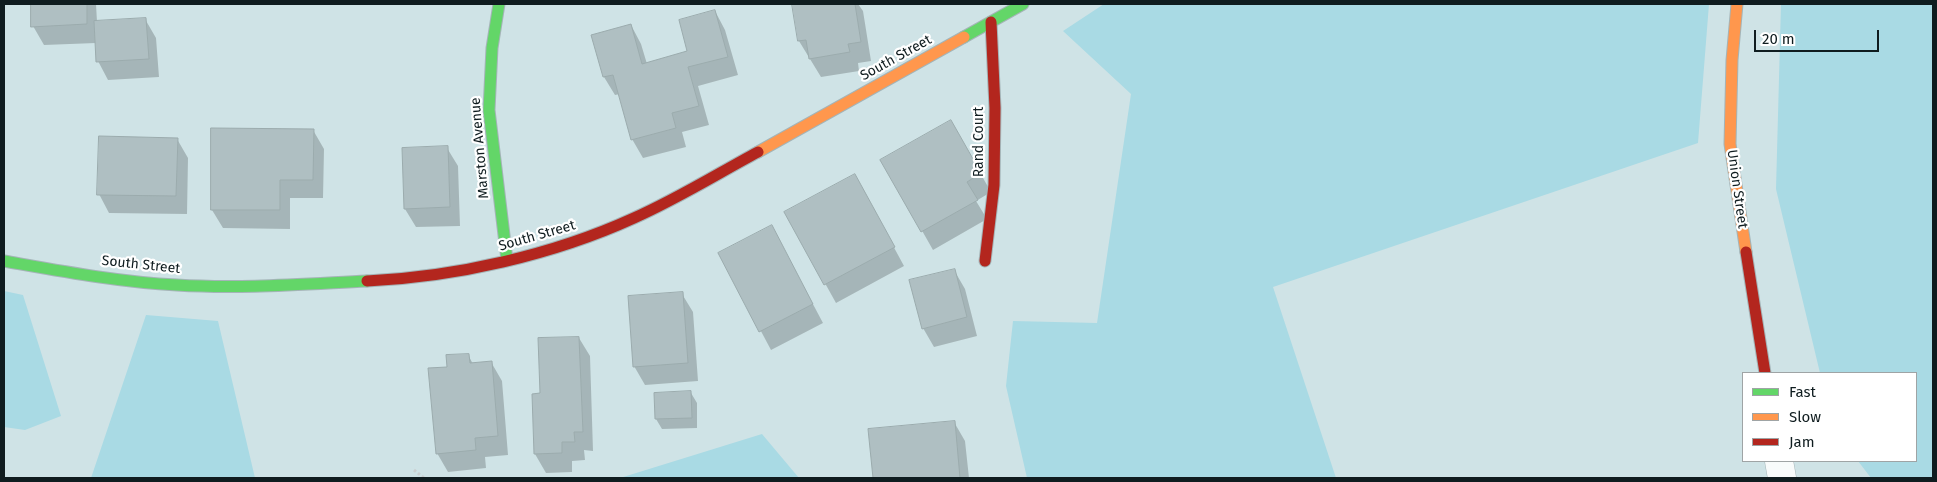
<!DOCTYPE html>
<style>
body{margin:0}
#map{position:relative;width:1937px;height:482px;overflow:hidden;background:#cfe3e6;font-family:"Fira Sans",sans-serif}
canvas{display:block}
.frame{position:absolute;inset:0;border:5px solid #0f1c1f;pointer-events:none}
.legend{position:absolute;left:1742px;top:372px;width:175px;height:90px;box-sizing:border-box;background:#fff;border:1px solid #9fa4a5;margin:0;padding:6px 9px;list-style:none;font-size:15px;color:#0f1c1f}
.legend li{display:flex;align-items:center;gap:10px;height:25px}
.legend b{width:25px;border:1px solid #9fa4a5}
.scale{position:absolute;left:1754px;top:30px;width:125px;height:22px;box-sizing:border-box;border:2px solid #0f1c1f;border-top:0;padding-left:6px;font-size:15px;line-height:18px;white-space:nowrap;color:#0f1c1f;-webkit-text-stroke:4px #fff;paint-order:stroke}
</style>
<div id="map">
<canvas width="1937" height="482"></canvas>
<div class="frame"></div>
<ul class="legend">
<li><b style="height:6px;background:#63d668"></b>Fast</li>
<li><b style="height:6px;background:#ff974d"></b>Slow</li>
<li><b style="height:6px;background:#b3261e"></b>Jam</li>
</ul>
<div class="scale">20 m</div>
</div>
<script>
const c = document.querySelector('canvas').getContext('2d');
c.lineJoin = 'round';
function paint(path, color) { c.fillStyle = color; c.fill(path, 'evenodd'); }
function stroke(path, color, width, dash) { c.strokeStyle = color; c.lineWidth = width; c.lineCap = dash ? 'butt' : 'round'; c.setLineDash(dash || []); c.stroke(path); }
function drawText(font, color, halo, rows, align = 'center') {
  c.font = font + ' "Fira Sans",sans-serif'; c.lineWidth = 4.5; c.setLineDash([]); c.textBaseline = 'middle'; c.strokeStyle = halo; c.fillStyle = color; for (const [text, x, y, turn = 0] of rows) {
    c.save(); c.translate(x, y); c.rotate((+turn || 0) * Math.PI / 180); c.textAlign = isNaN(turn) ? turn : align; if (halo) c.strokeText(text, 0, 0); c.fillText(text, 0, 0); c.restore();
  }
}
paint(new Path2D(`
 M1104 4H1709L1698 143 1273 287 1336 478H1027L1006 386 1013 321 1097 323 1131 94 1063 31Z
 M1781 4H1933V478H1871L1858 461H1916V373H1820L1776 189Z
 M4 291 23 295 61 416 25 430 4 427Z
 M146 315 218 321 255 478H91Z
 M762 434 799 478H620Z`), '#a9dae4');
paint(new Path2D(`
 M32 4H96L97 22 145 19 156 38 159 77 108 80 98 61 96 43 44 45 33 26Z
 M793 4H858L863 11 871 61 858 63 859 71 821 77 799 41Z
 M715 11 725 30 738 75 698 86 709 125 682 132 686 147 643 158 632 139 620 94 615 95 604 77 631 25 641 44 647 64 689 52Z
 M951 122 991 192 976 201 987 219 933 250 882 160Z
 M313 130 324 149 323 198H290V229L223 228 212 210Z
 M177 139 188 158 187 214 109 213 99 194Z
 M447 148 458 166 460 226 416 227 405 209Z
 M865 194 904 266 836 303 786 213Z
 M782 246 823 323 771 350 720 254Z
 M954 270 965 289 977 336 934 347 923 328Z
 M682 294 693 312 698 381 645 385 634 366Z
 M579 338 590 356 593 451 584 450 585 460 572 461V472L546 473 535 454 533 395H541Z
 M468 355 473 364 491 362 502 381 508 455 485 457 486 468 448 472 437 453 449 368Z
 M691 393 697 403V428L662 429 656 419Z
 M954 422 965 441 969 478H874L869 430Z`), '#0003');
const building = new Path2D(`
 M31 4H87V24L31 27Z
 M792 4H855L861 42 848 44 850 52 809 59 806 40 798 41Z
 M715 10 728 57 688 67 699 106 672 113 676 128 631 140 613 75 603 77 591 35 631 24 642 64 687 51 679 20Z
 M146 18 149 59 96 62 94 21Z
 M951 120 981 173 967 182 978 200 921 232 880 160Z
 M211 128 314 129 313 180H280V210H211Z
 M99 136 178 138 176 196 97 195Z
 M448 146 450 207 404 209 402 148Z
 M855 174 895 247 824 285 784 212Z
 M772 225 813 304 759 332 718 253Z
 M955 269 967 317 922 329 909 280Z
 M683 292 688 363 633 367 628 296Z
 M579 337 583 432H574L575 442H562V453L534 454 532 394 540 393 538 338Z
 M469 354 470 363 492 361 498 436 475 438 476 450 436 454 428 368 447 367 446 355Z
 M691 391 692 418 655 419 654 393Z
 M955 421 960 478H873L868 429Z`);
paint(building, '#afbfc2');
stroke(building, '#9babad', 1);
const street = new Path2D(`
 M1779 461 1782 478`);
const fast = new Path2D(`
 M499 4 492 48 489 110 507 260
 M964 37 1023 4
 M4 261C61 271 119 282 177 285 240 289 304 284 367 281`);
const slow = new Path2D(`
 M1737 4 1732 60 1730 144 1746 252
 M758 152 964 37`);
const jam = new Path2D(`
 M1746 252 1765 373
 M985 261 994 185 995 108 991 22
 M367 281C455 277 553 255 634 218 677 199 717 174 758 152`);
stroke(street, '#a4b4b7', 29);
stroke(fast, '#a4b4b7', 13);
stroke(slow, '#a4b4b7', 13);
stroke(jam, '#a4b4b7', 13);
stroke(new Path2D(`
 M414 470 424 478`), '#cacfd1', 3, [2.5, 2.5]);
stroke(street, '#f8fbfb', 28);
stroke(fast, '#63d668', 11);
stroke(slow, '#ff974d', 11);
stroke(jam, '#b3261e', 11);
drawText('14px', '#0f1c1f', '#fff', [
 ["South Street",896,58,-29],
 ["Rand Court",979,142,-90],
 ["Marston Avenue",480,148,-95],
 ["Union Street",1737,189,82],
 ["South Street",537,236,-16],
 ["South Street",141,265,6]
]);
</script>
